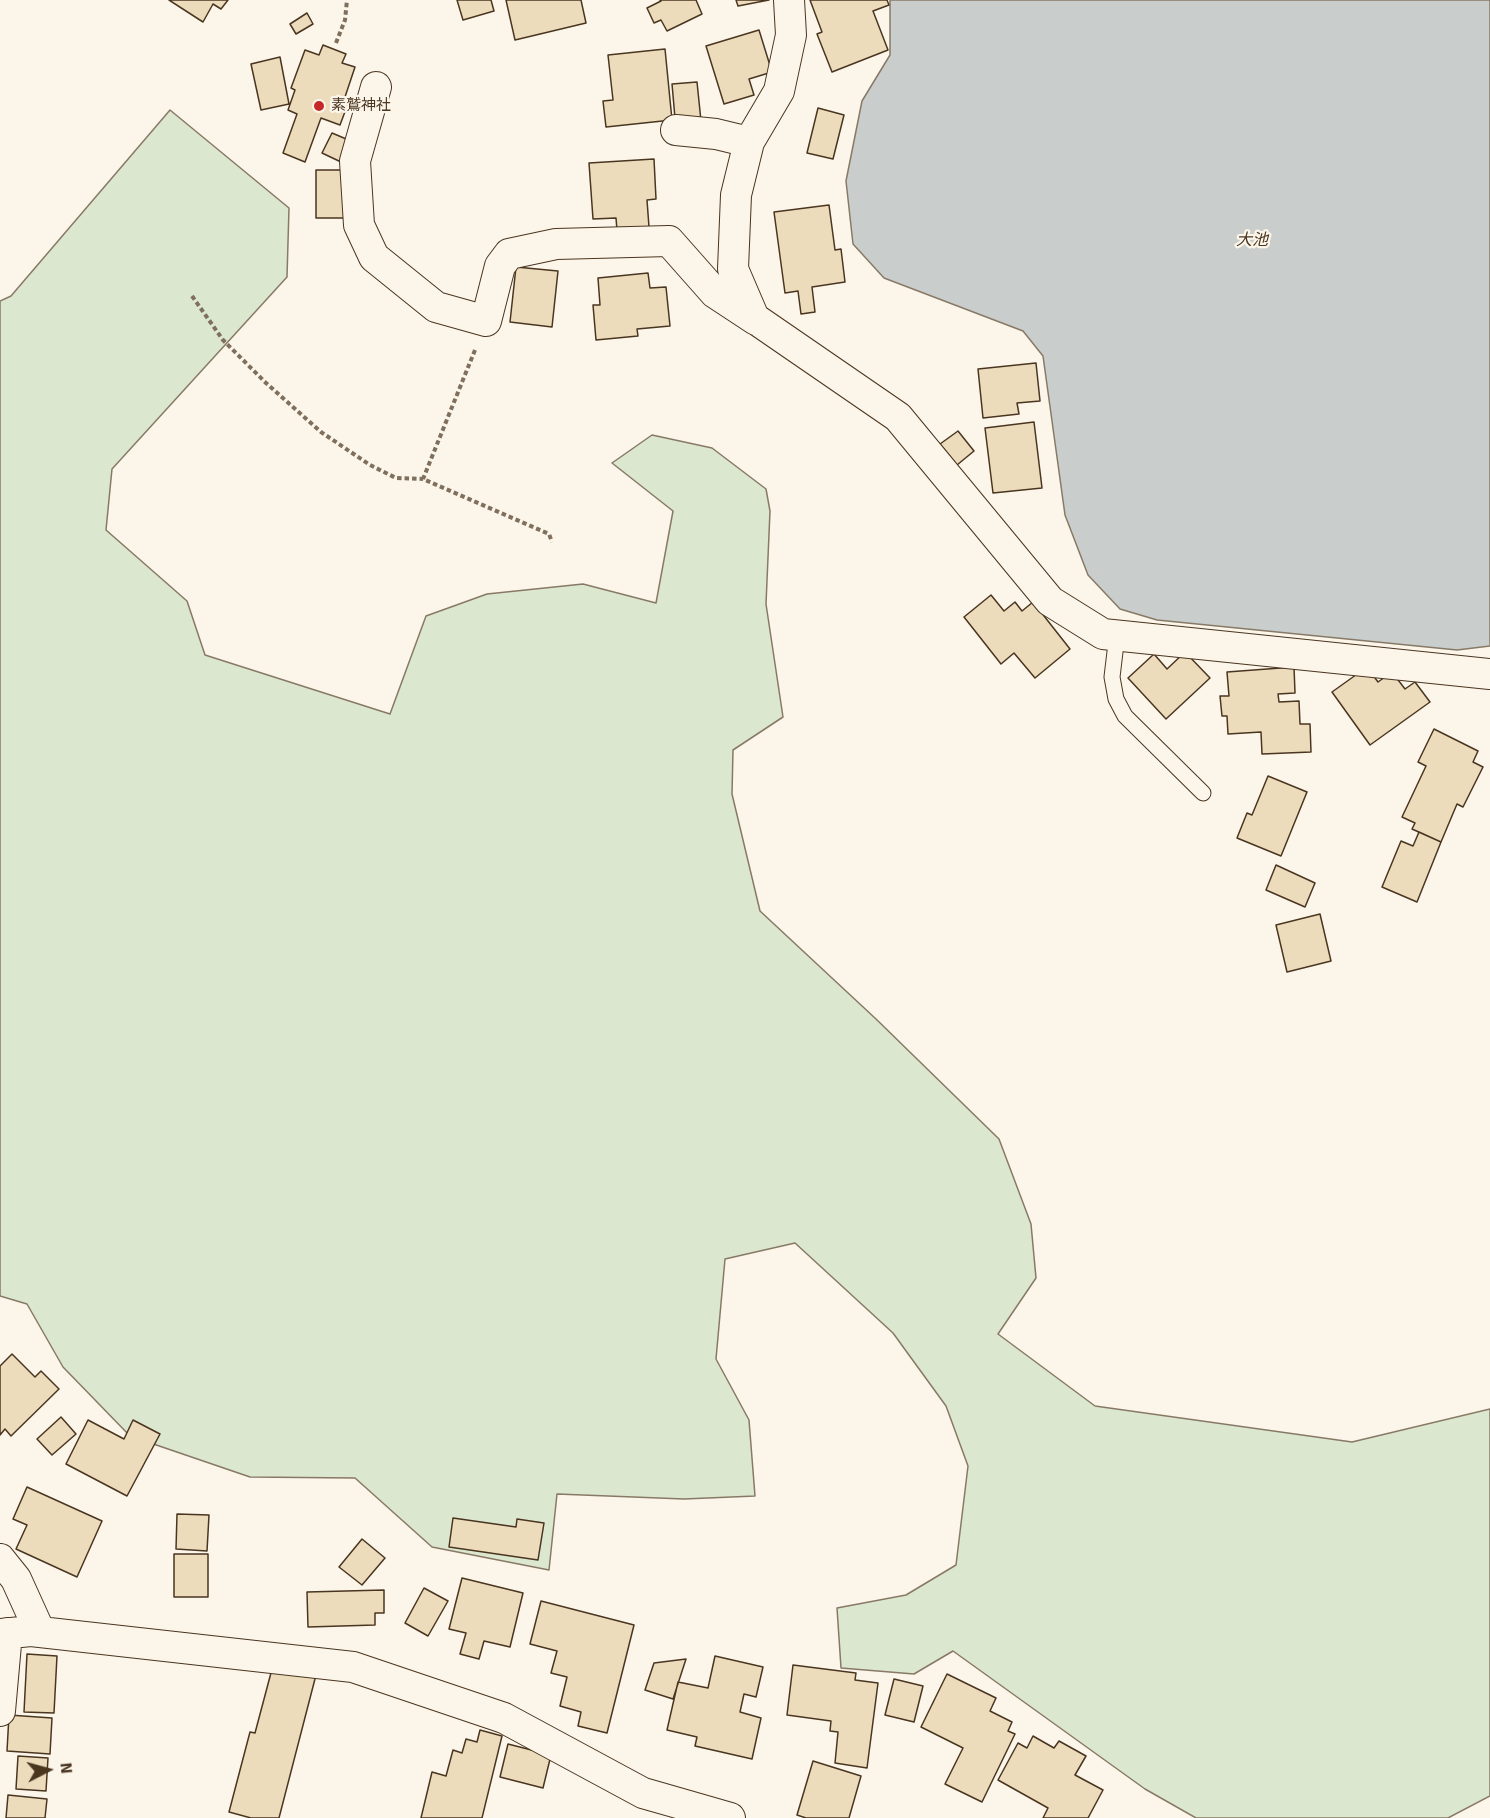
<!DOCTYPE html>
<meta charset="utf-8">
<style>
body{margin:0}
#map{position:relative;width:1490px;height:1818px;overflow:hidden;background:#fbf6e9;font-family:Signika,sans-serif}
canvas{display:block}
.north{position:absolute;left:18px;top:1740px;width:60px;height:60px;-webkit-text-stroke:4px #fbf6e9;paint-order:stroke;rotate:84deg;font-size:16px;font-weight:700;line-height:24px;text-align:center;color:#4a3520}
.north::after{content:'';display:block;margin:auto;width:21px;height:27px;background:#4a3520;clip-path:polygon(50% 0,100% 100%,50% 72%,0 100%)}
</style>
<div id="map">
<canvas width="1490" height="1818"></canvas>
<div class="north">N</div>
</div>
<script>
const c = document.querySelector('canvas').getContext('2d');
c.lineJoin = 'round';
function paint(path, color) { c.fillStyle = color; c.fill(path, 'evenodd'); }
function stroke(path, color, width, dash) { c.strokeStyle = color; c.lineWidth = width; c.lineCap = dash ? 'butt' : 'round'; c.setLineDash(dash || []); c.stroke(path); }
function drawText(font, color, halo, rows, align = 'center') {
  c.font = font + ' Signika,"Noto Sans JP",sans-serif'; c.lineWidth = 4.5; c.setLineDash([]); c.textBaseline = 'middle'; c.strokeStyle = halo; c.fillStyle = color; for (const [text, x, y, turn = 0] of rows) {
    c.save(); c.translate(x, y); c.rotate((+turn || 0) * Math.PI / 180); c.textAlign = isNaN(turn) ? turn : align; if (halo) c.strokeText(text, 0, 0); c.fillText(text, 0, 0); c.restore();
  }
}
const green = new Path2D(`
 M170 110 289 208 287 277 112 469 106 530 187 601 205 655 390 714 426 616 487 594 583 584 656 603 673 511 612 463 652 435 712 448 766 489 770 511 766 604 783 717 733 750 732 794 760 911 876 1019 999 1139 1031 1224 1036 1278 998 1334 1095 1406 1352 1442 1490 1409V1796L1448 1818H1196L1145 1789 953 1651 914 1674 841 1668 837 1608 906 1595 956 1565 968 1466 946 1406 893 1333 795 1243 725 1259 716 1359 749 1420 755 1496 684 1499 557 1494 549 1570 432 1547 355 1478 250 1477 130 1436 63 1367 27 1304 0 1296V301L11 296Z`);
paint(green, '#dce7d0');
stroke(green, '#887966', 1.5);
const water = new Path2D(`
 M890 0H1490V646L1457 650 1157 620 1120 609 1088 575 1065 515 1043 356 1023 331 884 278 853 244 846 181 862 101 890 55Z`);
paint(water, '#c9cecd');
stroke(water, '#887966', 1.5);
const building = new Path2D(`
 M169 0H228L221 9 213 4 203 22Z
 M457 0H491L494 11 463 20Z
 M506 0H581L586 23 515 40Z
 M660 0H696L702 14 667 31 661 20 654 23 647 8 661 1Z
 M736 0H769L738 6Z
 M810 0H887L889 5 873 11 888 50 832 72 817 34 822 32Z
 M307 13 313 24 296 34 290 24Z
 M759 30 772 72 749 79 754 95 724 104 706 46Z
 M323 45 346 54 342 63 355 67 344 100 349 101 340 125 321 118 305 162 283 153 297 114 288 110 295 90 291 88 305 50 319 55Z
 M665 49 672 120 606 127 603 101 613 100 608 55Z
 M280 57 289 104 261 110 251 64Z
 M697 82 701 121 675 118 672 84Z
 M818 108 844 115 833 159 807 153Z
 M332 133 351 141 341 162 322 153Z
 M654 159 656 199 647 200 649 227 617 230 616 218 593 219 589 163Z
 M316 170H346V218H316Z
 M829 205 835 250 841 249 845 282 812 287 815 312 801 314 798 291 785 293 774 212Z
 M516 267 558 271 552 327 510 322Z
 M648 273 650 288 666 287 670 326 637 329 638 336 596 340 593 305H600L598 278Z
 M1036 363 1040 401 1017 403 1019 414 983 418 978 369Z
 M1034 422 1042 488 993 493 985 428Z
 M958 431 974 451 957 465 940 444Z
 M991 595 1004 611 1015 602 1022 611 1033 602 1070 649 1035 678 1014 653 1001 664 964 617Z
 M1185 652 1210 678 1166 719 1128 678 1154 654 1167 669Z
 M1294 667 1295 693 1278 694 1279 702 1299 701 1300 724H1310L1311 752 1262 754 1261 732 1228 734 1227 716H1222L1220 696H1229L1227 672Z
 M1367 667 1378 682 1392 672 1405 689 1415 682 1430 702 1370 745 1332 692Z
 M1434 729 1478 751 1473 762 1483 767 1463 807 1457 804 1441 842 1412 829 1415 823 1402 817 1426 766 1418 762Z
 M1268 776 1307 792 1281 856 1237 838 1247 813 1252 815Z
 M1419 832 1441 842 1417 902 1382 887 1401 841 1413 846Z
 M1276 865 1315 883 1305 907 1266 890Z
 M1320 914 1331 961 1287 972 1276 925Z
 M12 1354 35 1377 41 1371 59 1389 11 1436 5 1429 0 1435V1366Z
 M61 1417 76 1434 52 1455 37 1439Z
 M88 1420 124 1439 133 1420 160 1434 127 1496 66 1464Z
 M27 1487 102 1521 77 1577 16 1549 27 1525 13 1519Z
 M177 1514 209 1515 207 1551 176 1549Z
 M453 1518 516 1527 517 1519 544 1523 538 1560 449 1547Z
 M362 1539 385 1558 362 1585 339 1567Z
 M174 1554H208V1597H174Z
 M462 1578 523 1593 510 1647 484 1641 479 1659 460 1654 466 1633 449 1629Z
 M424 1588 448 1601 428 1636 405 1623Z
 M384 1590V1613H375V1625L308 1627 307 1592Z
 M541 1601 634 1625 607 1733 578 1726 581 1712 560 1706 567 1677 551 1673 557 1651 530 1644Z
 M27 1654 57 1656 54 1713 24 1712Z
 M715 1656 763 1667 756 1697 744 1694 740 1712 761 1718 752 1759 695 1746 697 1737 667 1730 678 1682 708 1688Z
 M686 1659 673 1699 645 1690 654 1663Z
 M793 1665 856 1673 855 1680 878 1683 867 1768 835 1763 838 1732 830 1731 831 1721 787 1715Z
 M272 1669 316 1675 279 1818H251L229 1812 250 1732 255 1733Z
 M947 1674 996 1698 990 1711 1012 1722 1008 1731 1015 1734 982 1802 945 1784 963 1748 921 1727Z
 M894 1679 923 1686 914 1722 885 1715Z
 M9 1715 52 1718 50 1754 7 1751Z
 M480 1730 502 1736 482 1818H421L432 1772 446 1776 453 1750 462 1753 466 1739 477 1742Z
 M1033 1736 1054 1748 1059 1741 1086 1756 1075 1775 1103 1790 1088 1818H1043L1048 1808 998 1780 1018 1743 1027 1748Z
 M508 1744 551 1755 543 1788 500 1777Z
 M18 1756 48 1758 46 1791 16 1789Z
 M813 1761 861 1776 849 1818H806L797 1815Z
 M8 1795 47 1799 45 1818H6Z`);
paint(building, '#ecdcbc');
stroke(building, '#4a3520', 1.5);
const service = new Path2D(`
 M1117 635 1112 677 1116 699 1125 716 1203 793`);
const minor = new Path2D(`
 M789 0 791 35 779 91 749 142 736 195 733 269 754 318 898 417 1050 601 1103 634 1490 674
 M376 87 355 161 359 225 374 257 436 307 486 321 500 266 509 254 556 244 669 241 715 293 756 320
 M676 130 716 134 749 142
 M0 1559 16 1579 40 1632
 M0 1634 31 1631 353 1667 504 1718 643 1793 730 1818
 M0 1711 7 1633`);
stroke(service, '#4a3520', 17);
stroke(minor, '#4a3520', 32);
stroke(new Path2D(`
 M336 43 345 20 347 0
 M192 296 223 340 266 383 321 432 370 465 396 478 423 479
 M475 350 423 479 549 534 552 542`), '#7f6f5c', 4, [4.5, 3]);
stroke(service, '#fbf6e9', 15);
stroke(minor, '#fbf6e9', 30);
for (const [x, y, r, color] of [
 [319,106,6,"#c62828"]
]) { const dot = new Path2D(); dot.arc(x, y, r, 0, 2 * Math.PI); c.fillStyle = color; c.fill(dot); stroke(dot, '#fbf6e9', 2); }
drawText('15px', '#4a3520', '#fbf6e9', [
 ["素鷲神社",331,106]
], 'left');
drawText('italic 16px', '#4a3520', '#fbf6e9', [
 ["大池",1252,241]
]);
</script>
